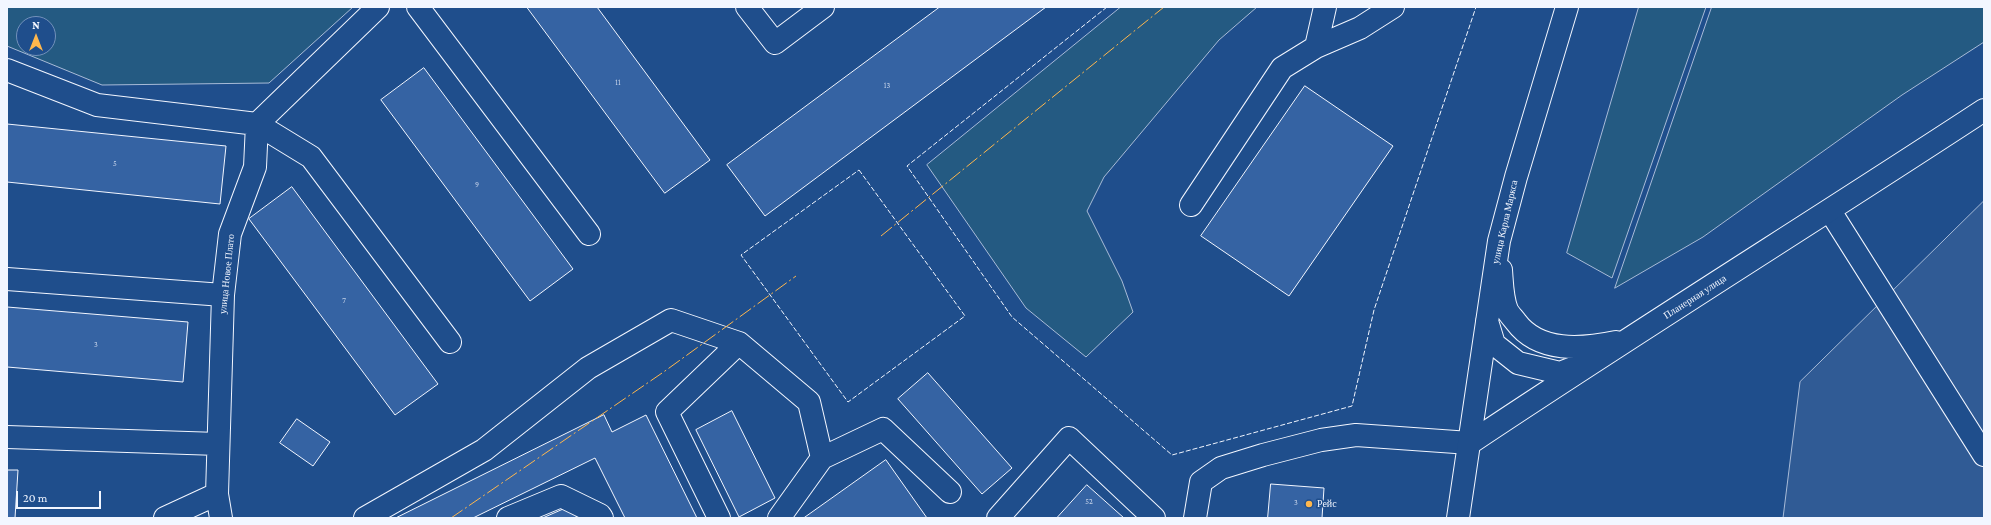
<!DOCTYPE html>
<meta charset="utf-8">
<style>
body{margin:0}
#map{position:relative;width:1991px;height:525px;overflow:hidden;background:#1f4e8c;font-family:"Crimson Pro",serif}
canvas{display:block}
.frame{position:absolute;inset:0;border:8px solid #f2f6ff;pointer-events:none}
.north{position:absolute;left:16px;top:16px;width:40px;height:40px;box-sizing:border-box;background:#1f4e8c;border:1px solid #7391ba;border-radius:50%;rotate:0deg;font-size:11px;font-weight:700;line-height:16px;text-align:center;color:#f2f6ff}
.north::after{content:'';display:block;margin:auto;width:14px;height:18px;background:#ffb74d;clip-path:polygon(50% 0,100% 100%,50% 72%,0 100%)}
.scale{position:absolute;left:16px;top:491px;width:85px;height:18px;box-sizing:border-box;border:2px solid #f2f6ff;border-top:0;padding-left:5px;font-size:12px;line-height:14px;white-space:nowrap;color:#f2f6ff;-webkit-text-stroke:3px #1f4e8c;paint-order:stroke}
</style>
<div id="map">
<canvas width="1991" height="525"></canvas>
<div class="frame"></div>
<div class="north">N</div>
<div class="scale">20 m</div>
</div>
<script>
const c = document.querySelector('canvas').getContext('2d');
c.lineJoin = 'round';
function paint(path, color) { c.fillStyle = color; c.fill(path, 'evenodd'); }
function stroke(path, color, width, dash) { c.strokeStyle = color; c.lineWidth = width; c.lineCap = dash ? 'butt' : 'round'; c.setLineDash(dash || []); c.stroke(path); }
function drawText(font, color, halo, rows, align = 'center') {
  c.font = font + ' "Crimson Pro",serif'; c.lineWidth = 3; c.setLineDash([]); c.textBaseline = 'middle'; c.strokeStyle = halo; c.fillStyle = color; for (const [text, x, y, turn = 0] of rows) {
    c.save(); c.translate(x, y); c.rotate((+turn || 0) * Math.PI / 180); c.textAlign = isNaN(turn) ? turn : align; if (halo) c.strokeText(text, 0, 0); c.fillText(text, 0, 0); c.restore();
  }
}
const green = new Path2D(`
 M7 7H353L269 83 102 85 7 46ZM24 24H48V48H24Z
 M1121 7H1257L1219 40 1104 177 1087 211 1122 281 1133 312 1086 357 1026 308 927 165Z
 M1639 7H1706L1612 278 1567 253Z
 M1712 7H1984V42L1902 95 1703 237 1615 288Z`);
paint(green, '#245a82');
stroke(green, '#a8bbd7', 1);
const parking = new Path2D(`
 M1984 201V518H1783L1800 382Z`);
paint(parking, '#305b95');
stroke(parking, '#a8bbd7', 1);
const building = new Path2D(`
 M527 7H597L710 160 665 193Z
 M940 7H1046L765 216 727 165Z
 M424 68 573 269 530 301 381 100Z
 M1305 86 1393 146 1289 296 1201 236Z
 M7 124 226 146 220 204 7 182Z
 M292 187 438 384 395 415 249 219Z
 M7 307 188 322 183 382 7 367Z
 M928 373 1012 468 982 494 898 399Z
 M732 411 775 498 739 517 696 430Z
 M604 415 612 432 646 415 697 518H625L595 458 473 518H396Z
 M297 419 330 442 313 466 280 443Z
 M886 460 927 518H804Z
 M7 470H18L15 518H7Z
 M1271 484 1324 488 1322 518H1268Z
 M1087 485 1124 518H1057Z
 M571 506 577 518H543Z`);
paint(building, '#3563a3');
stroke(building, '#f2f6ff', 1);
const minor = new Path2D(`
 M378 7 257 124 311 157 450 342
 M418 7 589 234
 M747 7 775 43 823 7
 M1316 47 1325 7
 M7 70 97 105 257 124 255 167 230 234 223 295 217 494 221 518
 M1191 205 1282 68 1316 47 1360 28 1393 7
 M1830 211 1984 455
 M7 279 223 295
 M7 437 218 444
 M822 458 883 429 950 492
 M165 518 217 494
 M365 518 484 450 588 368 671 320 739 343 809 402 822 458 779 518
 M508 518 561 496 600 515 602 518
 M719 518 667 412 739 343
 M998 518 1069 438 1154 518
 M1195 518 1201 482 1221 468 1263 455 1321 440 1356 435 1470 443`);
const major = new Path2D(`
 M1501 270C1502 282 1502 298 1507 310 1509 314 1513 318 1516 322 1539 353 1582 349 1616 342
 M1487 321 1494 344 1518 363 1560 373 1578 366
 M1470 443C1639 330 1813 222 1984 110
 M1458 518 1499 241 1516 177 1567 7`);
stroke(minor, '#f2f6ff', 24);
stroke(major, '#f2f6ff', 24);
stroke(minor, '#1f4e8c', 22);
stroke(major, '#1f4e8c', 22);
stroke(new Path2D(`
 M1107 7 907 166 1012 317 1172 455 1352 406 1374 310 1476 7
 M859 170 965 316 848 402 741 255Z`), '#f2f6ff', 1, [5, 2]);
stroke(new Path2D(`
 M881 236 1164 7
 M451 518 665 371 796 276`), '#ffb74d', 1, [14, 3, 2, 3]);
for (const [x, y, r, color] of [
 [1309,504,4,"#ffb74d"]
]) { const dot = new Path2D(); dot.arc(x, y, r, 0, 2 * Math.PI); c.fillStyle = color; c.fill(dot); stroke(dot, '#1f4e8c', 1.5); }
drawText('8px', '#c3d1e8', null, [
 ["11",618,83],
 ["13",887,86],
 ["5",115,164],
 ["9",477,185],
 ["7",344,301],
 ["3",96,345],
 ["52",1089,502],
 ["3",1296,503]
]);
drawText('10px', '#f2f6ff', '#1f4e8c', [
 ["улица Карла Маркса",1505,222,-77],
 ["улица Новое Плато",227,274,-84],
 ["Планерная улица",1695,297,-33]
]);
drawText('10px', '#f2f6ff', '#1f4e8c', [
 ["Рейс",1317,504]
], 'left');
</script>
